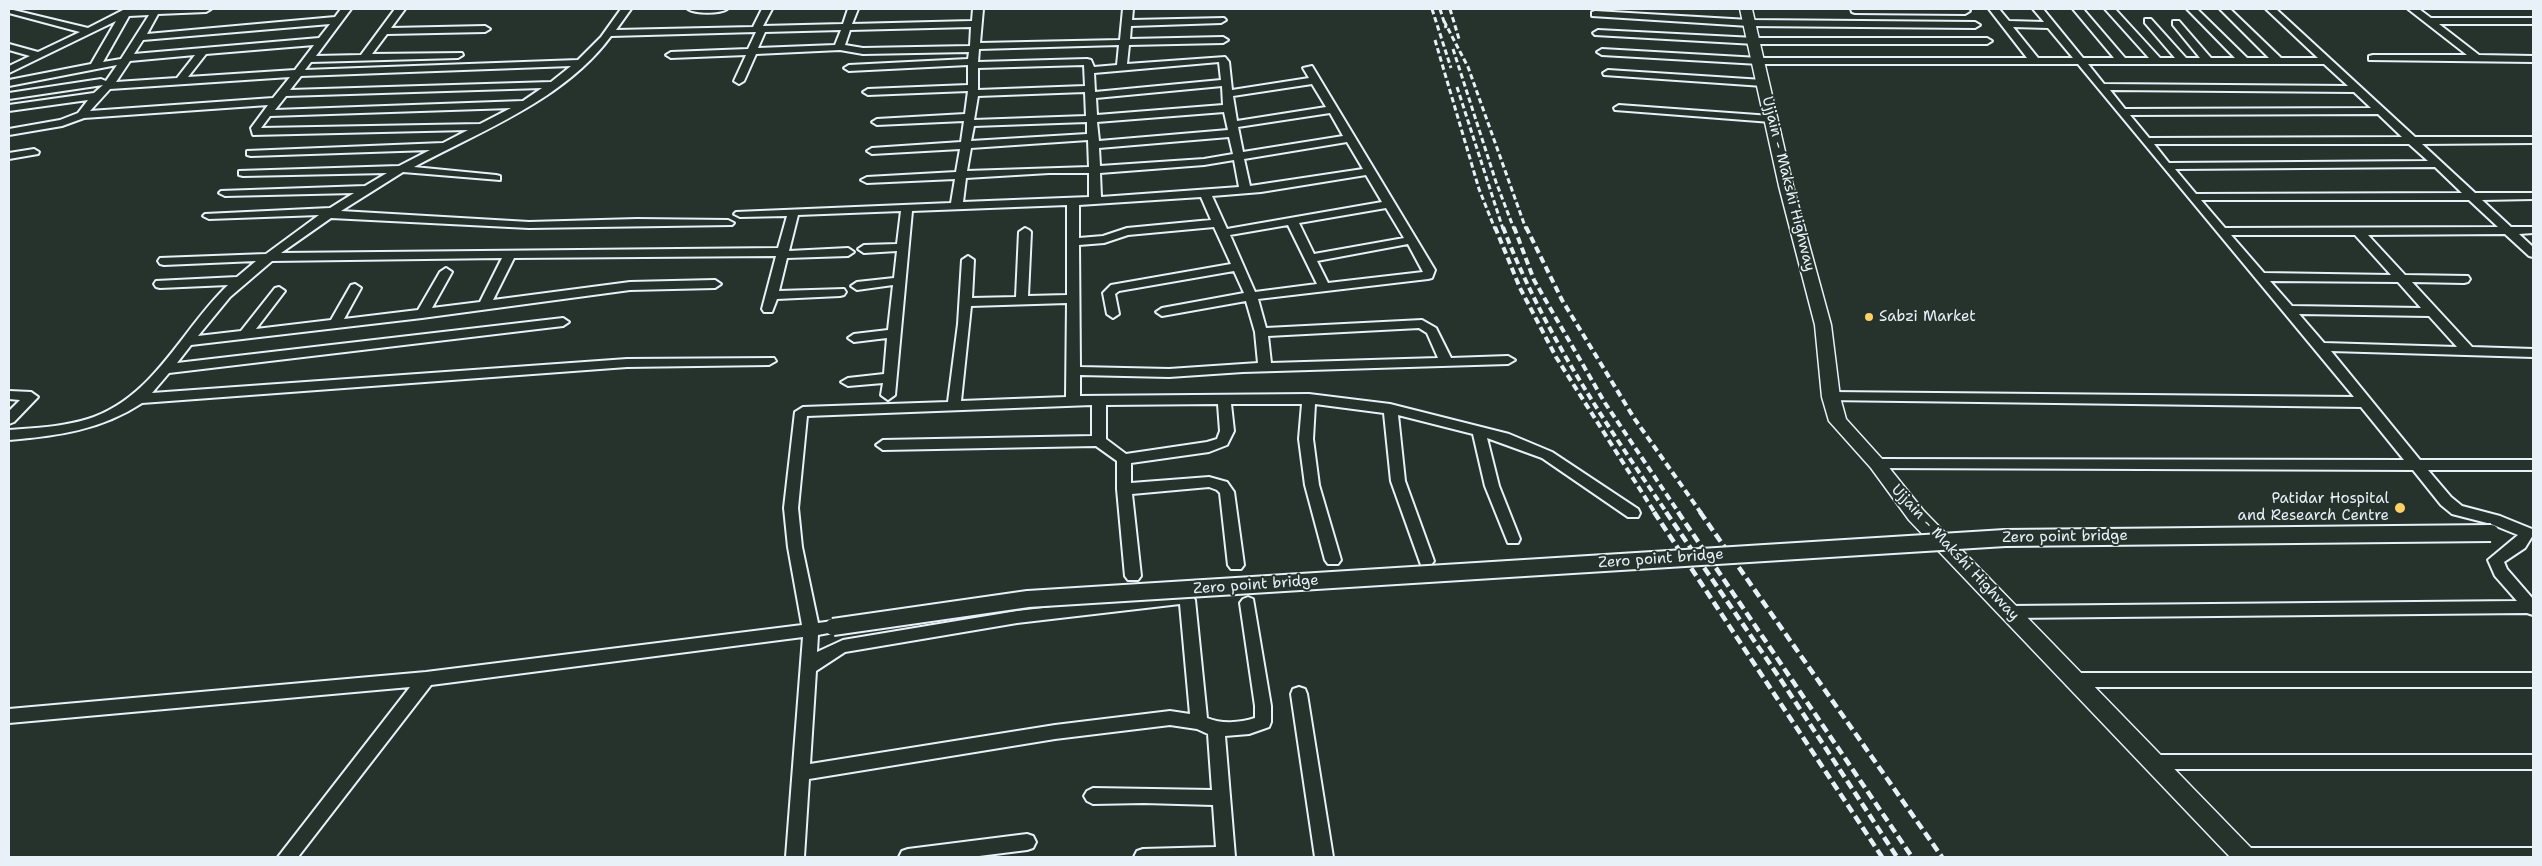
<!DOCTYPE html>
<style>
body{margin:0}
#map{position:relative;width:2542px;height:866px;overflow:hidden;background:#26332d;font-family:"Shantell Sans",sans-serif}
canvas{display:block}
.frame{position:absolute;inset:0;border:10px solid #e8f1f8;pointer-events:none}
</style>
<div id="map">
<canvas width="2542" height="866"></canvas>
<div class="frame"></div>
</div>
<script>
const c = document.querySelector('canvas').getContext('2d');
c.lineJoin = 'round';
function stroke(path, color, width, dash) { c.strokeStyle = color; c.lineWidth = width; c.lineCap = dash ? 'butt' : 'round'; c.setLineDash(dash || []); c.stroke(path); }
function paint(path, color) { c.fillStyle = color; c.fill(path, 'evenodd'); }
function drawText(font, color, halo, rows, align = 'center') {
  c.font = font + ' "Shantell Sans",sans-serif'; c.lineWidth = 4; c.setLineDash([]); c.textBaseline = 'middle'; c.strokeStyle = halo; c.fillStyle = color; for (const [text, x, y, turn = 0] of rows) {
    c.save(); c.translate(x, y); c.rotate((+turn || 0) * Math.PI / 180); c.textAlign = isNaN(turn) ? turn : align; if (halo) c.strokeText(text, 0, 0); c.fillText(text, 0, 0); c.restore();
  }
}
const minor = new Path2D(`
 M9 9 88 28 125 9H211L206 12 158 14 147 34 335 17 341 9H351L316 56 361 55 395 9H405L391 28 485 26 490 29 485 32 387 34 372 54 462 53 463 55 458 58 311 62 305 70 578 60 601 37 621 9H631L616 30 753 27 762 9H772L763 26 843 24 848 9H858L852 24 972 21 973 9H983L980 43 1120 40 1123 9H1133L1132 20 1224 18 1226 20 1221 23 1131 26 1130 39 1223 37 1228 40 1223 43 1129 45 1127 64 1225 57 1229 62 1232 90 1309 78 1303 68 1312 66 1435 270 1432 278 1428 279 1258 299 1266 328 1422 320 1436 328 1451 358 1508 356 1515 360 1508 364 1243 372 1169 377 1080 375V396L1309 394 1390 404 1509 434 1552 452 1638 509 1640 513 1638 517H1628L1542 458 1487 438 1499 486 1520 539 1518 543H1508L1485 486 1473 434 1398 415 1405 481 1434 561 1431 565H1421L1391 481 1384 413 1315 404 1313 439 1319 485 1341 560 1338 564H1328L1325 560 1305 485 1299 439 1302 404H1231L1234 431 1227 445 1209 452 1131 463V483L1209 477 1227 482 1234 492 1244 565 1241 569H1231L1228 565 1220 493 1217 490 1209 487 1132 494 1141 576 1138 580H1128L1125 576 1117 489V461L1096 446 883 450 876 445 883 440 1092 436V405L807 416 798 508 802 547 818 623 833 621 839 623 841 627 839 631 818 635 817 652 843 640 1017 611 1180 592 1192 596 1195 600 1207 718C1221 724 1240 723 1255 718V706L1240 603 1243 599 1248 597 1253 599 1271 706V722L1269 727 1249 734 1225 736 1235 857H1134L1137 851 1143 849 1216 847 1213 805 1144 803 1093 804 1087 801 1084 796 1087 791 1093 788 1212 790 1208 734 1197 729 1170 725 1055 739 809 779 804 857H786L803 637 431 685 298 857H278L410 687 9 723V709L426 672 802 625 788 547 784 508 795 412 803 407 948 402 958 324 962 260 968 256 974 260 972 298 1016 297 1019 232 1025 228 1029 230 1031 232 1028 296 1067 295V205L912 211 895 395 888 400 881 395 883 383 848 386 841 382 848 378 884 374 887 338 854 342 848 338 854 334 888 330 893 285 857 290 851 286 857 282 894 278 897 251 864 253 858 249 864 245 897 244 901 211 798 215 789 251 848 248 854 252 848 256 787 258 779 291 844 289 846 292 844 295 840 296 777 299 772 312H764L762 309 776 256 514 258 493 300 630 282 715 280 721 284 715 288 630 290 422 318 191 345 177 363 563 318 569 322 563 326 169 373 152 393 627 359 774 358 776 361 769 365 627 367 142 403C101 430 57 436 9 440V430C35 428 62 427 88 419 154 398 181 330 228 285L160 288 156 287 154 284 156 281 237 277 256 261 164 265 160 264 158 261 160 258 266 254 319 215 209 219 203 216 205 214 330 208 354 193 225 196 219 193 221 191 365 186 387 173 243 176 239 175V171L399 166 430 150 251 156 247 155V151L443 143 468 130 253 135 251 128 268 105 84 118 62 126 9 135V129L60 120 78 113 88 100 9 111V105L94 93 103 85 9 99V93L101 79 106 81 117 65 9 86V80L91 64 116 21 9 73V66L30 56 9 50V44L38 52 80 32 9 13ZM149 15 121 59 103 62 129 16ZM330 24 319 38 134 54 143 40ZM971 27 970 46 863 48 845 45 850 30ZM841 30 835 45 758 48 765 32ZM756 32 748 49 671 52 666 55 671 58 746 55 734 81 739 84 744 81 756 54 840 50 863 54 969 52 968 59 849 65 844 68 849 71 968 65V85L868 89 863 92 868 95 968 91 965 114 877 119 872 122 877 125 964 121 961 142 872 148 867 151 872 154 960 149 956 172 867 177 861 180 867 183 955 179 951 203 736 212 734 214 740 217 787 216 778 248 281 253 331 218 529 228 732 225 734 223 728 220 637 219 529 222 341 211 403 172 500 180V176L496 175 414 167C483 130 565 99 611 36ZM314 45 295 70 188 77 206 54ZM1119 45 1117 65 1094 67 1091 60 1087 59 978 62 979 49ZM195 55 177 78 116 82 130 61ZM1219 62 1221 80 1095 92 1094 73ZM1084 65 1085 86 978 90V68ZM571 66 551 82 290 90 301 76ZM290 77 273 98 90 111 110 89ZM1312 84 1326 107 1237 121 1233 96ZM1222 86 1223 105 1097 115 1096 98ZM542 88 523 101 275 110 286 96ZM1085 92 1086 116 974 120 978 96ZM511 108 480 124 261 128 270 116ZM1224 112 1228 130 1099 141 1097 122ZM1330 113 1343 136 1243 152 1238 127ZM1087 122V134L971 141 974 126ZM1229 137 1233 154 1204 159 1100 166 1099 148ZM1088 140 1089 167 967 171 971 148ZM1347 142 1363 169 1250 186 1244 159ZM1234 160 1239 187 1101 197 1100 173 1204 165ZM1049 173H1089V197L963 202 966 178ZM1366 175 1382 202 1227 229 1212 196 1261 192ZM1201 197 1211 220 1127 228 1103 236 1079 238V205ZM1386 208 1404 238 1314 254 1299 223ZM1288 225 1317 284 1255 292 1230 235ZM1214 227 1231 264 1111 285 1103 293 1107 314 1113 318 1119 314 1115 294 1119 291 1234 271 1244 293 1162 308 1156 312 1162 316 1246 301 1255 332 1258 363 1169 369 1080 367 1079 245 1104 243 1128 235ZM1408 244 1423 272 1328 283 1317 261ZM502 258 480 302 432 308 452 272 446 268 440 272 418 310 344 319 361 288 355 284 351 285 331 320 256 329 285 291 279 287 275 288 241 331 198 336 230 297 272 261ZM1067 303 1066 397 961 401 971 306ZM1419 328 1427 333 1438 358 1271 363 1268 336ZM1218 404 1220 431 1217 439 1207 442 1126 454 1106 439V405ZM1180 604 1190 714 1170 711 1055 725 810 764 816 671 845 652 1017 623Z
 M688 9H727C720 14 695 14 688 9Z
 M1851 9H1967L1970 11 1965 14 1855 13 1852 12Z
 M1989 9H1999L2009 21 2044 22 2033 9H2043L2083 58H2114L2073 9H2083L2125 58H2149L2105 9H2115L2160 58H2175L2145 23V19H2151L2186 58H2200L2173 25V21H2179L2211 58H2235L2187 9H2197L2247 58H2269L2220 9H2230L2281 58H2318L2266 9H2276L2415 137H2533V143L2422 144 2475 193H2533V199L2482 200 2511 227H2533V233L2519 234 2533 247V257L2529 256 2505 234 2368 235 2405 275 2468 276 2470 279 2468 282 2464 283 2412 282 2472 347 2533 349V357L2331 351 2420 460H2533V470H2428L2451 497 2462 506 2500 516 2532 529 2533 535 2525 548 2504 562 2507 569 2533 599V615L2527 613 2010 618 2004 616 2002 612 2004 608 2010 606 2517 601 2495 576 2488 560 2518 535 2491 524 2452 514 2441 505 2413 470 1872 468 1870 464 1872 460 1877 459 2404 460 2361 407 1826 400 1824 397 1831 392 2354 397 2078 64H1759L1602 55 1597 52 1602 49 1759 58H2027ZM2013 27 2048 28 2073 58H2038ZM2088 64H2324L2348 86 2104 84ZM2110 90 2354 92 2371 108 2125 109ZM2378 114 2402 137 2149 138 2130 115ZM2154 144H2409L2428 161 2169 163ZM2435 167 2462 193 2196 194 2175 169ZM2201 200H2469L2498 227 2225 228ZM2231 235H2355L2391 275 2264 273ZM2270 281 2398 282 2421 308 2292 306ZM2299 314 2429 316 2457 347 2324 343Z
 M2408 9H2419L2431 18H2533V24H2439L2479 55 2533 56V62L2369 60V56L2373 55H2467Z
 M1595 11 1749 20 1975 22 1980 25 1975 28 1749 26 1592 16V12Z
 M1598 30 1755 38H1987L1992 41 1987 44H1755L1595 35 1593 33Z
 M1608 70 1763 80 1768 83 1763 86 1604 75 1603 73Z
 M1619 105 1771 116 1776 119 1771 122 1615 110 1614 108Z
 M34 149 39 152 38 154 9 159V153Z
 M9 391 31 392 38 397 14 422 9 424V411L20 400 9 399Z
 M2073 673H2533V687H2073L2067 685 2065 680 2067 675Z
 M1299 687 1305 689 1307 694 1333 857H1315L1291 694 1293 689Z
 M2152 755H2533V769H2152L2146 767 2143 762 2146 757Z
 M1027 834 1033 836 1036 842 1033 848 1027 850 971 857H899L902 851 908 849Z
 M2244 848H2533V857H2236L2238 850Z`);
const major = new Path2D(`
 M1740 9H1752L1793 186 1831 325 1840 397 1846 419 1883 460 1923 510 2253 850 2256 857H2230L1909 520 1871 468 1829 421 1822 397 1815 325 1779 186Z`);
stroke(minor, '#e8f1f8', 4);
stroke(major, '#e8f1f8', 3);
paint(minor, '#26332d');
paint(major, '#26332d');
stroke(new Path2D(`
 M1432 9 1451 68
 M1440 9 1446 28
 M1450 9 1459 39
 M1444 21 1468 67 1526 229
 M1435 40 1479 189 1495 229
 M1453 49 1496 182 1514 229
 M1457 87 1503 229`), '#e8f1f8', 3, [5.5, 3]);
stroke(new Path2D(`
 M1495 227 1520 288 1556 357 1655 513
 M1503 227C1542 330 1605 423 1667 513
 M1514 227 1534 280 1605 403 1679 513
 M1526 227 1562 300 1634 418 1701 513`), '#e8f1f8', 4, [7, 4]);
stroke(new Path2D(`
 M1654 512 1882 857
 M1666 512 1779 677 1897 857
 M1678 512 1912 857
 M1700 512 1942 857`), '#e8f1f8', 4.5, [9, 4.5]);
const minorBridge = new Path2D(`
 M833 627 1028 599 2005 538 2491 533`);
stroke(minorBridge, '#e8f1f8', 20, []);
stroke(minorBridge, '#26332d', 16);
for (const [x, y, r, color] of [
 [1869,317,5,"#ffd166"],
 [2400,508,6,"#ffd166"]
]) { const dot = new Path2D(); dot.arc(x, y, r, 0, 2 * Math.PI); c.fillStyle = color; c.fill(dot); stroke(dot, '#26332d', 2); }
drawText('15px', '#e8f1f8', '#26332d', [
 ["Ujjain - Makshi Highway",1788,184,76],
 ["Zero point bridge",2065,537,-1],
 ["Ujjain - Makshi Highway",1955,553,47],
 ["Zero point bridge",1661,559,-4],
 ["Zero point bridge",1256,585,-4]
]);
drawText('15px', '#e8f1f8', '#26332d', [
 ["Sabzi Market",1879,317],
 ["Patidar Hospital",2389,499,"right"],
 ["and Research Centre",2389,516,"right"]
], 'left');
</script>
